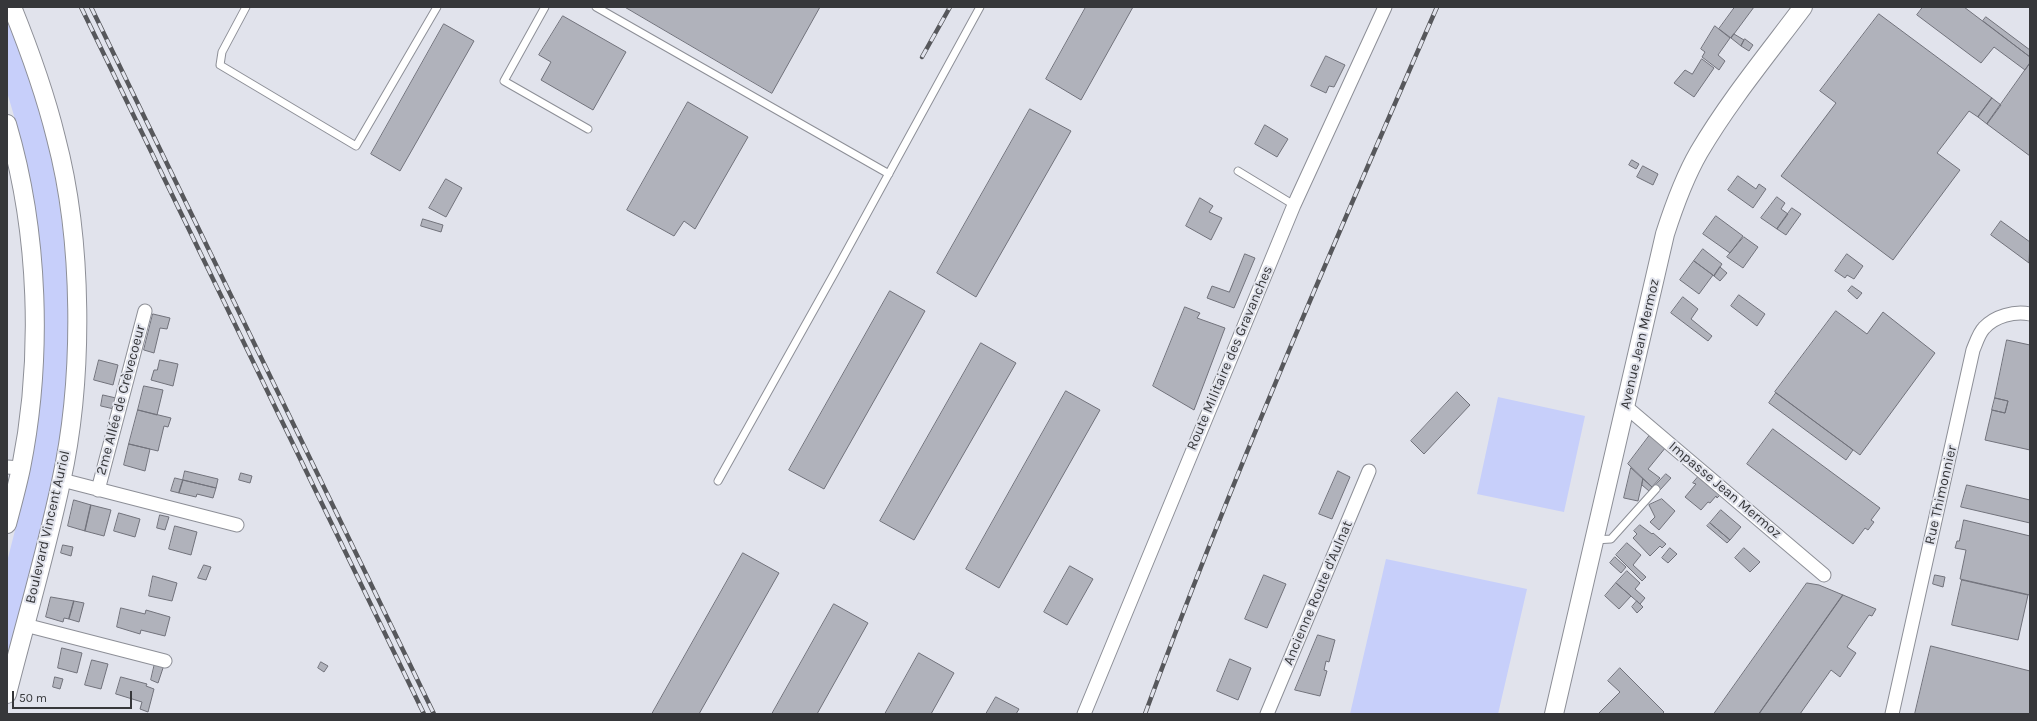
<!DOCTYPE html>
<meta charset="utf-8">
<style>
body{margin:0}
#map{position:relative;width:2037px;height:721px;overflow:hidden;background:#e1e3ec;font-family:Karla,sans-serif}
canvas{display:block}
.frame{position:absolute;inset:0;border:8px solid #36373a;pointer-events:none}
.scale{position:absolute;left:12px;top:691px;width:120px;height:18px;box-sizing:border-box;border:2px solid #36373a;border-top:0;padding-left:5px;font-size:12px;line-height:14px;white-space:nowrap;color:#36373a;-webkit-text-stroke:3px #e1e3ec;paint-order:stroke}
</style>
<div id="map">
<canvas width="2037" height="721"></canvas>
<div class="frame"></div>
<div class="scale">50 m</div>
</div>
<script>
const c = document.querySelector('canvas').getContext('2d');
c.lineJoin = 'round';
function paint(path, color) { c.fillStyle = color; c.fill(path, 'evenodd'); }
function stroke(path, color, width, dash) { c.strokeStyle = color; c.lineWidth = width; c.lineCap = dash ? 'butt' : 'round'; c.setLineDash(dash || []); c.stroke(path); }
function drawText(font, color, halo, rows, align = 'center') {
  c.font = font + ' Karla,sans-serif'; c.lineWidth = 4; c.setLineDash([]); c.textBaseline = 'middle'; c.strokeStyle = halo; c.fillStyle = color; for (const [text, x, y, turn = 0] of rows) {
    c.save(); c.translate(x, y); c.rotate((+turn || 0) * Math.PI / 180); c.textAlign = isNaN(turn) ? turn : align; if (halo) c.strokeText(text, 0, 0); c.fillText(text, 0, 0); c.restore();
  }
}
paint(new Path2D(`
 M7 18C71 166 83 335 51 492 39 549 21 606 7 662V562L28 479 35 435 42 372 43 304 39 236 30 179 17 126 7 92Z
 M1498 397 1585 416 1564 512 1477 494Z
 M1386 559 1527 589 1498 714H1350Z`), '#c7cffa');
const building = new Path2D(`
 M625 7H820L772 93Z
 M1086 7H1133L1081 100 1046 79Z
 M1735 7H1754L1731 38 1719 29Z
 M1923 7H1964L2030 57V63L2025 70 1994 47 1981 63 1917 15Z
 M1879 14 1992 98 1978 117 1969 111 1937 153 1960 170 1893 260 1781 176 1836 103 1820 91Z
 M563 16 626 52 593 110 541 80 551 62 539 55Z
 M1986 17 2030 50V57L1983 21Z
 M444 24 474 41 400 171 371 154Z
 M1715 26 1730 38 1718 55 1725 61 1719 70 1702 57 1705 52 1701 49Z
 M1734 34 1744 40 1741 46 1731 38Z
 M1745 39 1753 45 1749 51 1741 46Z
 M1326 56 1345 65 1334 87 1329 86 1326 93 1311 86Z
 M1702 59 1714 68 1694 97 1674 83 1685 70 1692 74Z
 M2030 63V156L1987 124Z
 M1992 98 2001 105 1987 124 1978 117Z
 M688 102 748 137 695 229 684 221 674 236 627 210Z
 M1030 109 1071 131 976 297 937 273Z
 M1265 125 1288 139 1277 157 1255 144Z
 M1632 160 1639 164 1636 169 1629 165Z
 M1643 166 1658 174 1653 185 1637 177Z
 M1738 176 1756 189 1759 184 1766 189 1753 208 1728 190Z
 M446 179 462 188 446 217 429 208Z
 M1777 197 1785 203 1781 209 1788 214 1777 229 1761 218Z
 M1200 198 1213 206 1209 212 1222 218 1211 240 1186 226Z
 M1792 208 1801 214 1786 235 1777 229Z
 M1716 216 1743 236 1730 253 1703 234Z
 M423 219 443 225 441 232 421 226Z
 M2001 221 2030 242 2029 263 1991 235Z
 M1744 237 1758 247 1743 268 1727 257Z
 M1703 249 1722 264 1714 276 1694 261Z
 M1245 254 1255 258 1234 308 1207 298 1212 286 1229 292Z
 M1847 254 1863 266 1854 279 1847 275 1845 278 1835 271Z
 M1694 261 1713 275 1699 294 1680 280Z
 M1720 267 1727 273 1720 281 1714 276Z
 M1852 286 1862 293 1857 299 1848 291Z
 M890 291 925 311 824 489 789 470Z
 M1739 295 1765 314 1757 326 1731 306Z
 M1683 297 1698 309 1691 319 1712 336 1708 341 1671 313Z
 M1185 307 1200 313 1197 318 1225 328 1194 410 1153 386Z
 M1836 311 1867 334 1883 312 1935 353 1860 455 1775 392Z
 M153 314 170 318 167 329 160 328 154 353 144 350Z
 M2007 340 2030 345V450L1985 440 1992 410 2005 413 2008 401 1995 398Z
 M981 343 1016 363 914 540 880 521Z
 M99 360 118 365 113 385 94 380Z
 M160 360 178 364 173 386 151 380 154 370H157Z
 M144 386 163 390 157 415 138 410Z
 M1066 391 1100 410 999 588 966 569Z
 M1457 392 1470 405 1424 454 1411 441Z
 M1776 393 1853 450 1846 460 1769 403Z
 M103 395 116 398 114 409 101 406Z
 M1995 398 2008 401 2005 413 1992 410Z
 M138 410 171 418 168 427 164 426 158 451 129 444Z
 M1773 429 1880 508 1871 520 1874 522 1868 530 1865 528 1853 544 1747 464Z
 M1650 435 1666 447 1648 469 1660 478 1652 487 1628 464Z
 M129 444 150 449 145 471 124 465Z
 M1631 468 1643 479 1638 501 1624 498Z
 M185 471 218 479 216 488 183 480Z
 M1338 471 1350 477 1332 519 1319 514Z
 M241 473 252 476 250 483 239 480Z
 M1666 474 1671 478 1660 490 1655 486Z
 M1698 477 1720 495 1717 498 1716 496 1710 503 1708 502 1701 510 1685 497 1696 484 1693 483Z
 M175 478 183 480 179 493 171 491Z
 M1643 479 1652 487 1649 491 1642 485Z
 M183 480 216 488 213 498 197 494 196 497 179 493Z
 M1967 485 2030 500V523L1961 507Z
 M1662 499 1675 511 1659 530 1650 522 1655 517 1649 505Z
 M74 500 91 505 85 531 68 526Z
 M91 505 111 510 104 536 85 531Z
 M1721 510 1741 527 1730 540 1710 523Z
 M119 513 140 519 135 537 114 531Z
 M160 515 169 517 165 530 157 528Z
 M1964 520 2030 536V595L1960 579 1966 550 1955 548 1957 541H1959Z
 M1710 523 1730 540 1727 543 1707 526Z
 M1640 525 1652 534 1653 533 1666 544 1662 548 1660 546 1650 556 1633 538 1637 534 1634 531Z
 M175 526 197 532 191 555 169 549Z
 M1627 543 1641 555 1633 565 1646 577 1642 581 1616 555Z
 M63 545 73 547 71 556 61 553Z
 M1670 548 1677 554 1668 563 1662 558Z
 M1744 548 1760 562 1750 572 1735 558Z
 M743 553 779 573 699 714H652Z
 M1615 557 1626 567 1621 573 1610 563Z
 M204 565 211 567 206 580 198 578Z
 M1070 566 1093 579 1067 625 1044 612Z
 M1627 571 1640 583 1635 589 1645 598 1640 604 1616 583Z
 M1264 575 1286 584 1267 628 1245 619Z
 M1935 575 1945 577 1943 587 1933 584Z
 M153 576 177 583 172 601 149 596Z
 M1962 580 2028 595 2018 640 1952 625Z
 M1616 583 1631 596 1619 609 1605 596Z
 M1807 583 1819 585 1843 595 1759 714H1714Z
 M1843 595 1876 609 1872 616 1869 615 1847 647 1856 653 1840 677 1831 670 1800 714H1759Z
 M51 597 74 601 69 619 64 618 63 622 46 617Z
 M74 601 84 603 79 622 69 619Z
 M1637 601 1643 607 1637 613 1632 607Z
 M834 604 868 623 817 714H772Z
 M121 608 145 614 146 610 170 617 165 636 141 630 140 634 117 627Z
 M1318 635 1335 640 1329 662 1326 661 1324 670 1327 671 1320 696 1295 690Z
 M1931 646 2030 671V714H1915Z
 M62 648 82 653 77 673 58 668Z
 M919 653 954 673 931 714H885Z
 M1230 659 1251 668 1238 700 1217 691Z
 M92 660 108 664 101 689 85 685Z
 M321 662 328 666 324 672 318 668Z
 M155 663 164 665 158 683 151 680Z
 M1620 668 1664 712 1662 714H1598L1620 692 1608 681Z
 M55 677 63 679 60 689 53 687Z
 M121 677 147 684 146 686 154 689 148 712 140 709 142 702 116 694Z
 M996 697 1019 709 1016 714H986Z`);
paint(building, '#b0b2bb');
stroke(building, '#71727b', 1);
const service = new Path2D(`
 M246 7 222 52 220 65 356 146 437 7
 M545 7 504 81 588 129
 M596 7 889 174
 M1238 171 1294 205
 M718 481 835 272 980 7
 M1595 540 1611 539 1656 489`);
const minor = new Path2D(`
 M1625 406 1824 575
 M7 467 21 468
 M62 480 237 525
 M98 490 145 311
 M25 625 165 661
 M1084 714 1294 205 1385 7
 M1267 714 1369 471
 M1892 714 1973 350C1976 343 1979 333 1984 328 1995 316 2014 311 2030 314`);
const secondary = new Path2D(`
 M7 124C39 232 43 358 21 468 17 487 12 505 7 524
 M7 694C25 623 46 553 61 482 84 378 83 240 56 138 45 93 29 49 12 7
 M1554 714 1665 234C1674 206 1684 178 1699 152 1729 101 1767 55 1803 7`);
stroke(service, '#8d8f97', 9);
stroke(minor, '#8d8f97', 15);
stroke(secondary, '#8d8f97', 20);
stroke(service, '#fff', 7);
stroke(minor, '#fff', 13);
stroke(secondary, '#fff', 18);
const rail = new Path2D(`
 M81 7 424 714
 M91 7 434 714
 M922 57 950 7
 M1145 714C1233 474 1335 241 1437 7`);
stroke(rail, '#57585c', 4.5);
stroke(rail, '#e1e3ec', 3, [9]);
drawText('14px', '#36373a', '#e1e3ec', [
 ["Avenue Jean Mermoz",1640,344,-77],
 ["Route Militaire des Gravanches",1230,358,-67],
 ["2me Allée de Crèvecoeur",121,400,-75],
 ["Impasse Jean Mermoz",1725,490,40],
 ["Rue Thimonnier",1941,495,-77],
 ["Boulevard Vincent Auriol",48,527,-77],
 ["Ancienne Route d'Aulnat",1318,593,-67]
]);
</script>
